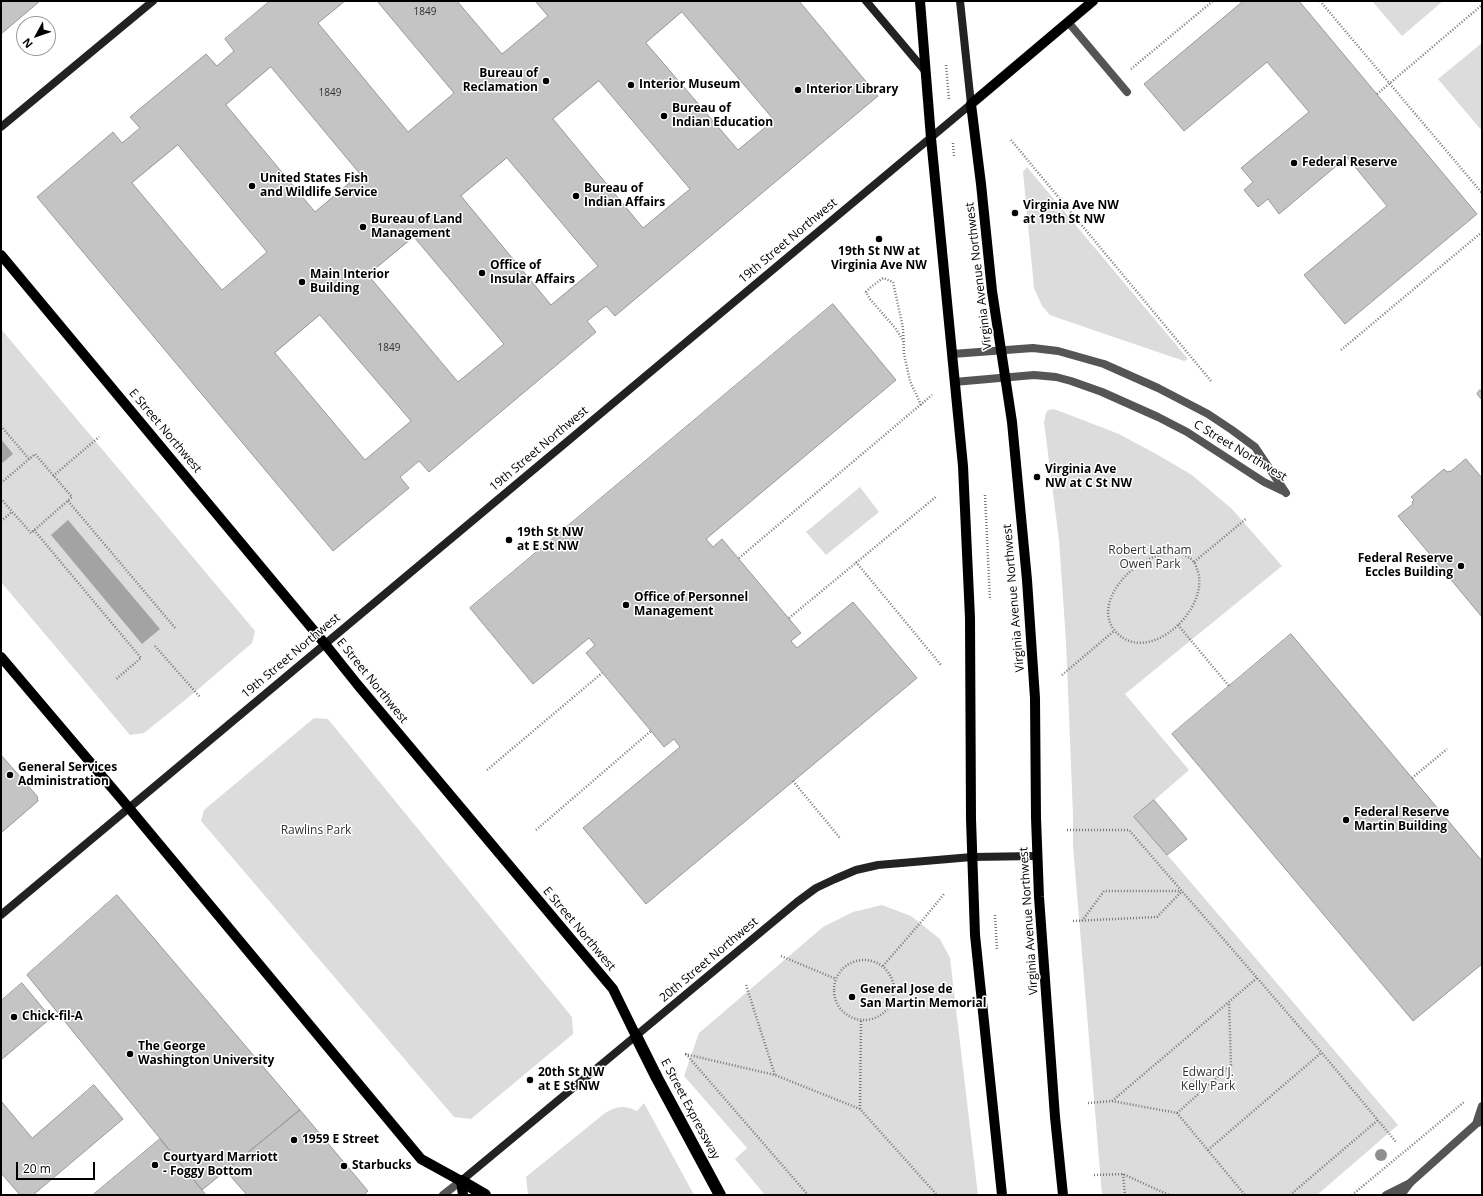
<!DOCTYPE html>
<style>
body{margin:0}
#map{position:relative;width:1483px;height:1196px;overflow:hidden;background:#fff;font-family:"Open Sans",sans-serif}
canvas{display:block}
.frame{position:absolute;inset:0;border:2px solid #000;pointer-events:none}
.north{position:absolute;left:16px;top:16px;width:40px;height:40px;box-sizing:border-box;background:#fff;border:1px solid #999;border-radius:50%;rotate:230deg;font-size:11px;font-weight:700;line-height:16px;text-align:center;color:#000}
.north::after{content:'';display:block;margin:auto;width:14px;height:18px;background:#000;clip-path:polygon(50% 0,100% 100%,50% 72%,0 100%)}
.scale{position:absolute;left:16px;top:1162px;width:79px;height:18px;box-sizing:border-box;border:2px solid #000;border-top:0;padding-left:5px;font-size:12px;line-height:14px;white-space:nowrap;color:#000;-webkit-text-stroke:3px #fff;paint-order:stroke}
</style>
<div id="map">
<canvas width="1483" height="1196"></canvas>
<div class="frame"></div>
<div class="north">N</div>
<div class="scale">20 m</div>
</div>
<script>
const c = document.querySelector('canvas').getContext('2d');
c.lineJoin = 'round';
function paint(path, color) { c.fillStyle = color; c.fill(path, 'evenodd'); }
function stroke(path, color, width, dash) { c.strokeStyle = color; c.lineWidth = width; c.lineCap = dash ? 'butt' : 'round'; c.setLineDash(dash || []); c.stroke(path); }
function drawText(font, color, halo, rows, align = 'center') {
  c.font = font + ' "Open Sans",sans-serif'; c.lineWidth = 3; c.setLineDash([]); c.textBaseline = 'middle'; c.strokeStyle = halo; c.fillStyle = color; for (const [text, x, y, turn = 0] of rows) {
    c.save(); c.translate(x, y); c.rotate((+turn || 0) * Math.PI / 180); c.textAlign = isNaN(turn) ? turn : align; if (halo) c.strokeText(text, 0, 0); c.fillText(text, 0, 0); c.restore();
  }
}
paint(new Path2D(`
 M1372 1H1443L1402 36Z
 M1482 43V131L1438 79Z
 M1027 167 1188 359 1184 361 1061 319 1050 315 1042 306 1034 288 1023 172Z
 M1 329 255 631 252 643 195 692 144 733 130 735 1 582Z
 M1054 409 1119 434 1158 455 1192 475 1232 509 1282 566 1125 694 1189 770 1135 817 1398 1125 1317 1195H1102L1073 846V815L1066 641 1059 540 1044 422 1046 413 1048 410Z
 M860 487 879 512 826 555 806 532Z
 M314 718 328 719 572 1017 573 1034 471 1119 454 1117 201 821 204 810Z
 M882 905 911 916 940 939 950 958 978 1195H765L735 1159 747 1148 684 1076 699 1033 823 927 853 912Z
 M644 1103 694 1195H528L526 1177 605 1113C618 1106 624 1105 637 1111Z`), '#dcdcdc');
paint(new Path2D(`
 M1 439 13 454 1 464Z
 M68 520 160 629 142 644 51 535Z`), '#a3a3a3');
const building = new Path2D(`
 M1 1H40L1 34Z
 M270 1H345L318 23 408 132 454 93 377 1H457L502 54 548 16 535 1H799L878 96 615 316 606 306 587 321 596 332 429 472 419 461 400 477 409 488 333 551 37 197 113 132 122 143 140 128 130 117 206 54 217 66 234 51 225 39ZM682 12 774 120 738 150 646 43ZM271 67 360 174 315 212 226 105ZM599 81 690 189 643 228 553 119ZM178 145 267 252 222 290 132 183ZM507 158 598 266 551 305 461 196ZM414 237 504 344 458 382 368 275ZM320 315 411 421 365 460 275 353Z
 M1241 1H1299L1477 214 1345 324 1304 275 1387 206 1347 157 1279 214 1268 199 1258 207 1244 190 1253 182 1241 168 1309 112 1267 62 1184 131 1144 84 1242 2Z
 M833 304 896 380 706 539 713 547 722 539 801 633 791 641 797 648 853 602 917 678 646 904 583 828 680 747 674 739 664 747 651 731 586 653 595 645 589 638 533 684 470 608Z
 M1480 390 1482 393V400L1477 394Z
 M1466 459 1482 478V617L1398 516 1413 504 1412 502 1414 500 1411 497 1444 469 1447 472 1451 471Z
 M1291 634 1482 861V964L1413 1021 1172 734Z
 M1 755 37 796 38 801 1 833Z
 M1154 800 1187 839 1167 855 1134 817Z
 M117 895 300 1110 202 1190 27 975Z
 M22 983 51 1018 1 1060V1001Z
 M94 1085 123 1119 33 1195H20L1 1173V1101L32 1138Z
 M300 1110 368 1191 364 1195H247L226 1171Z
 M160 1139 206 1195H93Z`);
paint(building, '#c4c4c4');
stroke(building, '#999', 1);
stroke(new Path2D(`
 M1320 1 1482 193
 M946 65 949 100
 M1131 69 1213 1
 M1377 94 1482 5
 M1011 140 1211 381
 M953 143 954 156
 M904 342 896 329 870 299 866 292 871 287 883 278 893 282 903 328 904 354 910 381 921 405
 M1341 350 1482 232
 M1 426 29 459
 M53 476 99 437
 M1 483 35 454 72 497 31 533 1 499
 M985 495 990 600
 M68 501 176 629
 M1 521 12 512
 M34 530 141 658 115 680
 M1180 553C1185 556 1190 557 1193 561 1195 563 1196 566 1197 569 1212 607 1151 665 1118 634 1091 609 1125 568 1151 558 1161 554 1170 554 1180 553Z
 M739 558 932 395
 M856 562 941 665
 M1194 562 1247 518
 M789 618 937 496
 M1178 625 1229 686
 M155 646 200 697
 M1062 675 1114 631
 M487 770 602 673
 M1412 778 1447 749
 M793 781 840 838
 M536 830 651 731
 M1067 830H1129L1322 1053 1396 1142
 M995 915 997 950
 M1073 921 1157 917 1182 891
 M1082 921 1104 891H1181
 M781 956 836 979
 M834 990a30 30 0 1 1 60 0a30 30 0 1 1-60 0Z
 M883 966 921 922 944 894
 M746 985 775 1075
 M685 1054 775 1075 860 1109 937 1195
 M686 1054 808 1195
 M1112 1101 1257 978
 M1088 1103 1112 1101 1177 1113 1245 1195
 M860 1109 861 1020
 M1177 1113 1231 1065 1229 1002
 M1208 1150 1321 1053
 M1123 1174 1125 1195
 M1094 1175 1123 1174 1169 1195
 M1290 1195 1378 1120
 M1352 1195 1464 1102`), '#777', 2.5, [1, 2]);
stroke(new Path2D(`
 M1068 22 1127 92
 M1386 1195 1410 1183`), '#555', 8);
stroke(new Path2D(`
 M952 354 1033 348 1058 351 1104 364 1158 388 1208 414 1232 430 1255 447 1286 493
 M954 382 1034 375 1056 377 1071 381 1102 392 1158 417 1187 432 1264 482 1285 492`), '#555', 8);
stroke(new Path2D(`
 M1476 1124 1482 1106
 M443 1195 461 1181
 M1401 1195 1410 1183 1476 1124 1482 1121`), '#555', 8);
stroke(new Path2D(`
 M866 1 926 72
 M1 127 153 1
 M1 915 971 104 960 1
 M461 1181 797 902 816 888 835 879 856 870 878 865 972 857 1037 856`), '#222', 8);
stroke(new Path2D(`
 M920 1 931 138 963 466 970 618 971 819 975 935 1002 1195
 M1 255 325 644 357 684 613 989 636 1036
 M1 657 129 808 421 1159 461 1181 463 1195
 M1063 1195 1055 1117 1039 897 1036 818 1035 698 1027 580 1012 422 992 291 981 184 971 104 1093 1`), '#000', 10);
stroke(new Path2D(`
 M636 1036 657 1078 720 1195
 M461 1181 485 1195`), '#000', 12);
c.fillStyle = '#8f8f8f';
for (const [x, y] of [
 [1381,1155]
]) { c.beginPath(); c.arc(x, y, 6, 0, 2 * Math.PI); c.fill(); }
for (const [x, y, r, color] of [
 [546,81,4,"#000"],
 [631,85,4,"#000"],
 [798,90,4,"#000"],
 [664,116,4,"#000"],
 [1294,163,4,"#000"],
 [252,186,4,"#000"],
 [576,196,4,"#000"],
 [1015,213,4,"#000"],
 [363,227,4,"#000"],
 [879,239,4,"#000"],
 [482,273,4,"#000"],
 [302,282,4,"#000"],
 [1037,477,4,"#000"],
 [509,540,4,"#000"],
 [1461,566,4,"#000"],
 [626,605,4,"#000"],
 [10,775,4,"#000"],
 [1346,820,4,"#000"],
 [852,997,4,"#000"],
 [14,1017,4,"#000"],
 [130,1054,4,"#000"],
 [530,1080,4,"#000"],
 [294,1140,4,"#000"],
 [155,1165,4,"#000"],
 [344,1166,4,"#000"]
]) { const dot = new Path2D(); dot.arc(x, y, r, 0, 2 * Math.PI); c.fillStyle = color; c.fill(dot); stroke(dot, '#fff', 1.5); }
drawText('10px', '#313131', null, [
 ["1849",425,12],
 ["1849",330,93],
 ["1849",389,348]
]);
drawText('bold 12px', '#000', '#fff', [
 ["Bureau of",538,74,"right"],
 ["Reclamation",538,88,"right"],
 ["Interior Museum",639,85],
 ["Interior Library",806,90],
 ["Bureau of",672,109],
 ["Indian Education",672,123],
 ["Federal Reserve",1302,163],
 ["United States Fish",260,179],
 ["and Wildlife Service",260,193],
 ["Bureau of",584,189],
 ["Indian Affairs",584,203],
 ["Virginia Ave NW",1023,206],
 ["at 19th St NW",1023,220],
 ["Bureau of Land",371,220],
 ["Management",371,234],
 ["19th St NW at",879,252,"center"],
 ["Virginia Ave NW",879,266,"center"],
 ["Office of",490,266],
 ["Insular Affairs",490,280],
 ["Main Interior",310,275],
 ["Building",310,289],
 ["Virginia Ave",1045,470],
 ["NW at C St NW",1045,484],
 ["19th St NW",517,533],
 ["at E St NW",517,547],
 ["Federal Reserve",1453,559,"right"],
 ["Eccles Building",1453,573,"right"],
 ["Office of Personnel",634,598],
 ["Management",634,612],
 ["General Services",18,768],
 ["Administration",18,782],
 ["Federal Reserve",1354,813],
 ["Martin Building",1354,827],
 ["General Jose de",860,990],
 ["San Martin Memorial",860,1004],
 ["Chick-fil-A",22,1017],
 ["The George",138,1047],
 ["Washington University",138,1061],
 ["20th St NW",538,1073],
 ["at E St NW",538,1087],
 ["1959 E Street",302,1140],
 ["Courtyard Marriott",163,1158],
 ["- Foggy Bottom",163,1172],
 ["Starbucks",352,1166]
], 'left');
drawText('12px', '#000', '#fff', [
 ["19th Street Northwest",788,241,-40],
 ["Virginia Avenue Northwest",979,276,-97],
 ["E Street Northwest",165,431,50],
 ["19th Street Northwest",539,449,-40],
 ["C Street Northwest",1240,451,31],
 ["Virginia Avenue Northwest",1014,598,-95],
 ["19th Street Northwest",291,656,-40],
 ["E Street Northwest",372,681,51],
 ["Virginia Avenue Northwest",1029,921,-94],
 ["E Street Northwest",579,929,50],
 ["20th Street Northwest",709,960,-40],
 ["E Street Expressway",690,1109,62]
]);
drawText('12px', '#333', '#fff', [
 ["Robert Latham",1150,551],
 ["Owen Park",1150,565],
 ["Rawlins Park",316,831],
 ["Edward J.",1208,1073],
 ["Kelly Park",1208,1087]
]);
</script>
